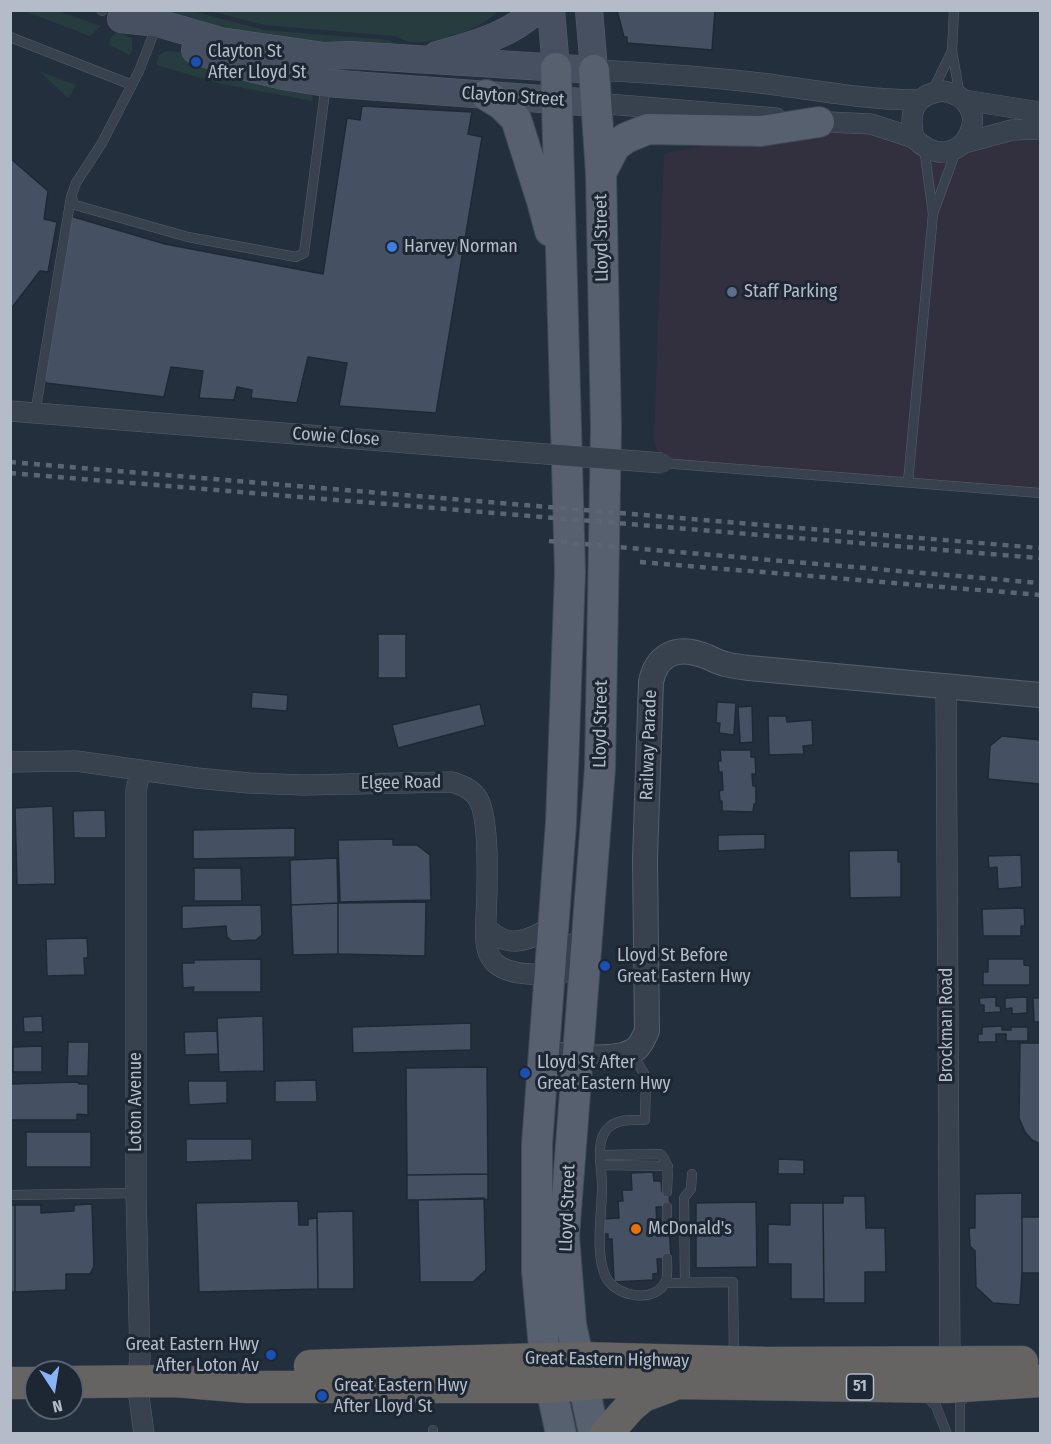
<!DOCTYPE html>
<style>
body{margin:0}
#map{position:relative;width:1051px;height:1444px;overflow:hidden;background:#242f3e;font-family:"Fira Sans Condensed",sans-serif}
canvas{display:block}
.frame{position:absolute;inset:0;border:12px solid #b4bcc9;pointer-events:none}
.north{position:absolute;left:24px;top:1360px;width:60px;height:60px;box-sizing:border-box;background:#1d2633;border:2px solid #59626f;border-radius:50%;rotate:168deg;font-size:16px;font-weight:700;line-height:24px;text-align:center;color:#b4bcc9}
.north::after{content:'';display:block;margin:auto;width:21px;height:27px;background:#8ab4f8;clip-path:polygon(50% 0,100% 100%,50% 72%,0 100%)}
</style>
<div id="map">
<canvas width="1051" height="1444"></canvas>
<div class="frame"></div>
<div class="north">N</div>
</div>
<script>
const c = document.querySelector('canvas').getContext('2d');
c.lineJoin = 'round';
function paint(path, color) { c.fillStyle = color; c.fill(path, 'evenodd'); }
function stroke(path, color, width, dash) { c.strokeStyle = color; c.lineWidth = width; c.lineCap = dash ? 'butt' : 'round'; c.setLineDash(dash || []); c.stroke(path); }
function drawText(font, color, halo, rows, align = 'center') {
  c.font = font + ' "Fira Sans Condensed",sans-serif'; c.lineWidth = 6; c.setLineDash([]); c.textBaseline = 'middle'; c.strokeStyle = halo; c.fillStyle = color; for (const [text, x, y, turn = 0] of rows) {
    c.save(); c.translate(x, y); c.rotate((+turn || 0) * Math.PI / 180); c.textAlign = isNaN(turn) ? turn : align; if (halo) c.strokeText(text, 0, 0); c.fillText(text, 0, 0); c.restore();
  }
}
paint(new Path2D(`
 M819 122 871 124 924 147 1040 129V497L662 463 654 441 664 154Z`), '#32303f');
paint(new Path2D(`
 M24 11H58L101 26 90 36Z
 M167 11H192L264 30 387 40 406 47 310 43 268 39 170 18Z
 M210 11H498C482 29 438 43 414 42 407 42 402 39 396 36L264 25Z
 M116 32 132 38V51L130 55 109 45 110 39Z
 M166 51 179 52 230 70 311 94 313 98 312 101 222 84 156 65 159 55Z
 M39 71 76 85 69 98H68Z`), '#263c3f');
const building = new Path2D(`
 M617 10H715L712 50 627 43V37H624Z
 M362 106 472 112 468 134 482 137 436 413 339 406 347 363 308 357 297 403 251 398 252 390 237 387 234 400 199 398 203 371 171 367 164 397 46 383 43 374 67 215 165 244 323 274 347 118 360 120Z
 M10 158 48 191 44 219 57 222 48 272 40 271 10 310Z
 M378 634H406V678H378Z
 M252 692 288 695 287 711 251 708Z
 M717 702 736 703 734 735 719 733 720 723H716Z
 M480 704 485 725 398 748 392 725Z
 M752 706 753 742 740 743 738 707Z
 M768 716H786L787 722 812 720 813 745 803 746 804 754 769 755Z
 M1002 736 1040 740V784L988 779 990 746Z
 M720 750H751V757H755L756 774H752L753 786H756V804H754L753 812 722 811V801H720L719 791 723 790 722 772H719L718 761H721Z
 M53 806 55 884 17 885 15 808Z
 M105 810 106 838H74L73 811Z
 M295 828V857L193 859V830Z
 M765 834V849L718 851V835Z
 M393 839V845H417L430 855 431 900 340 902 338 840Z
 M898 850V862H901V897L850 898 849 851Z
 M1021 855 1022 887 998 889 997 867 989 868 988 856Z
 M337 858 338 903 291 905 290 860Z
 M194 868H241L242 901H194Z
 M426 902 425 956 338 954V903Z
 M338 903V954L293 955 291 905Z
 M261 905 262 935 256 940 232 941 227 937 226 926 182 929V906Z
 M1024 908 1025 926H1021V936H983L982 909Z
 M87 938 88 958H84L85 975 47 976 46 939Z
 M261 959V992H193L194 987 183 988 182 963H194V960Z
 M988 959H1024V965L1030 966V985H983V972H988Z
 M996 997V1006H1000L1001 1012 984 1013V1005H980L979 998Z
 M1027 997V1013L1012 1014V1008L1005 1009V998Z
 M1033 998H1040V1022H1034Z
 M42 1016 43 1032H24L23 1017Z
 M263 1016 264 1071 219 1072 217 1018Z
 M471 1023V1050L353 1053 352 1027Z
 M1002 1026V1030H1011V1027H1028V1041H1006V1034H996V1042H978V1034H982V1027Z
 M217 1031 218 1054 185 1055 184 1032Z
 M68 1042H89L88 1076H67Z
 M1020 1043H1040V1144L1032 1140 1025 1132 1019 1118Z
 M42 1046V1072H13V1047Z
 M487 1067 488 1174 407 1175 406 1068Z
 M316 1080 317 1102H275V1081Z
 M188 1081H227V1103L189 1105Z
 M78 1082 79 1084H88V1115L77 1114V1120H10V1084Z
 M26 1132H91V1167H26Z
 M186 1139H252V1160L186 1162Z
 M778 1159 804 1160V1174H778Z
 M653 1172 654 1181H661L662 1192H669L670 1207H656L657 1223H669L671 1258 657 1259 658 1273 653 1274V1280L614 1282 612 1239H608V1234H603L602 1219 619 1218 618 1201H623L622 1190H632L631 1173Z
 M488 1174V1199L407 1200V1175Z
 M1022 1193V1273L1020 1305 993 1303 976 1287 975 1251 970 1246 969 1228H975V1194Z
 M843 1196H865L866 1228H885L886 1272H865V1303H824L823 1203H843Z
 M484 1198 486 1270 473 1282H420L418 1200Z
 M298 1201 299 1225H308V1219L317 1218 318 1289 199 1292 196 1203Z
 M756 1202 757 1267 696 1268V1203Z
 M790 1203H823L824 1299H791V1264H768V1224L790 1225Z
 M92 1204 94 1266 90 1274H66V1290L15 1292V1205H41V1213L74 1211V1205Z
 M10 1205H15V1292H10Z
 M353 1211 354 1289H318L317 1212Z
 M1022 1217H1040V1273H1022Z`);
paint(building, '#455162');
stroke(building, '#1f2835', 1.5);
const service = new Path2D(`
 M102 10V11
 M954 10 952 51 960 96
 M157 25 139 71 102 143 76 183 71 197 75 205 188 237 296 257 304 253 326 84
 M10 37 132 85
 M932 92 952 51
 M934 211 956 151
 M35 414 71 197
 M662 463 1040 493
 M908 482 933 214 924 147
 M632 1053 646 1077 645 1120C632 1120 617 1118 607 1129 594 1144 603 1171 602 1188 602 1213 594 1257 607 1279 618 1297 655 1304 666 1281 668 1275 667 1265 667 1258
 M601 1155 660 1154C671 1163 667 1179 667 1192
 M601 1165 668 1166
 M10 1195 136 1193
 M667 1223V1207
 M665 1283 733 1282 734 1359
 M685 1283 684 1198 691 1189 692 1174
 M925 1395 936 1406 947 1434
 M433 1430V1434
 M960 1434V1401L969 1395`);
const minor = new Path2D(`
 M594 70C653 73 711 77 769 84 819 91 869 100 920 100
 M942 91C1003 100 961 185 914 138 908 112 914 95 942 91Z
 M964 100 1040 112
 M596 103 776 118
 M808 121 871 124 914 138
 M964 143 1012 130 1040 129
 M10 411 507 451
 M946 687 950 1363
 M10 762 76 761 197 778 249 783 303 785 452 782C461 785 470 788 476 796 491 813 487 893 486 918 486 932 483 950 494 962 508 976 538 975 556 974 574 973 572 956 575 943
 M141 770 136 790V1193L140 1358 137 1382 144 1434
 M486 927C507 950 529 941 553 926`);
const tertiary = new Path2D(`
 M543 1054C567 1055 619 1064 637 1048 642 1043 644 1037 647 1031L645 859 651 682C656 657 674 646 699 654 708 656 716 662 725 664 733 666 741 667 749 668L1040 695`);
const secondary = new Path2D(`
 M551 10 556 68
 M121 19 158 23 220 41 324 56 350 55 594 70 589 10
 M195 50 241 66 283 76 326 83 596 103
 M437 55C471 45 510 36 536 10`);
const primary = new Path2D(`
 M556 68 570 572 561 823 537 1144V1271L545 1359 561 1434
 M594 70 601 173 606 429 600 768 564 1236 571 1324 594 1434
 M486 95 502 105 516 119 542 201 550 231
 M601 173 615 146 626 138 648 129 761 131 819 122`);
const trunk = new Path2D(`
 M310 1366 579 1358 768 1363 1022 1362
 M72 1382 175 1381 247 1387H551L609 1382 946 1387 1040 1381
 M10 1383H36
 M606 1434 630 1407 643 1396 670 1386`);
stroke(service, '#565f6c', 10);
stroke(minor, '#565f6c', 21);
stroke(tertiary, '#565f6c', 26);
stroke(secondary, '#565f6c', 28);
stroke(primary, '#414a57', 32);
stroke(trunk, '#434c59', 33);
stroke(service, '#38414e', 9);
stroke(minor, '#38414e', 20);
stroke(tertiary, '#38414e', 24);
stroke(secondary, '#465061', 27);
stroke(primary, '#56606e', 30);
stroke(trunk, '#656462', 32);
stroke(new Path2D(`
 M10 462 1040 548
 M10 473 1040 558
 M549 541 1040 583
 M640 562 1040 595`), '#5a6575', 4.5, [6, 6]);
const minorBridge = new Path2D(`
 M507 451 662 463`);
stroke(minorBridge, '#565f6c', 21, []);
stroke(minorBridge, '#38414e', 20);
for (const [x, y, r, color] of [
 [196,62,6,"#1a4fb4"],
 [392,247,6,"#3f7fe0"],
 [732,292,6,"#5c6f8a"],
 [605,966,6,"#1a4fb4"],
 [525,1073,6,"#1a4fb4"],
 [636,1229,6,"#e8710a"],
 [271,1355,6,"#1a4fb4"],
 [322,1396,6,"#1a4fb4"]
]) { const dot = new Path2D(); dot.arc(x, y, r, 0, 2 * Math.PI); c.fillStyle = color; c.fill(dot); stroke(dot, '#1d2633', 2); }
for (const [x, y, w] of [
 [860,1387,27]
]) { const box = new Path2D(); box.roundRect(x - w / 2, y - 13, w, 26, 4.5); c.fillStyle = '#1d2633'; c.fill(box); stroke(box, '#b4bcc9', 1.5); }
drawText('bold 16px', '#b4bcc9', null, [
 ["51",860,1387]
]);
drawText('18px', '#b4bcc9', '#1d2633', [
 ["Clayton St",208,52],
 ["After Lloyd St",208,73],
 ["Harvey Norman",404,247],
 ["Staff Parking",744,292],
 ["Lloyd St Before",617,956],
 ["Great Eastern Hwy",617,977],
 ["Lloyd St After",537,1063],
 ["Great Eastern Hwy",537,1084],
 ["McDonald's",648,1229],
 ["Great Eastern Hwy",259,1345,"right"],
 ["After Loton Av",259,1366,"right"],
 ["Great Eastern Hwy",334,1386],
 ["After Lloyd St",334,1407]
], 'left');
drawText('18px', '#b4bcc9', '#1d2633', [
 ["Clayton Street",513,97,4],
 ["Lloyd Street",602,238,-91],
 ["Cowie Close",336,437,4],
 ["Lloyd Street",601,724,-89],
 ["Railway Parade",649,745,-88],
 ["Elgee Road",401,783,-1],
 ["Brockman Road",947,1025,-90],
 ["Loton Avenue",136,1102,-90],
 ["Lloyd Street",568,1208,-88],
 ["Great Eastern Highway",607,1360,1]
]);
</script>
